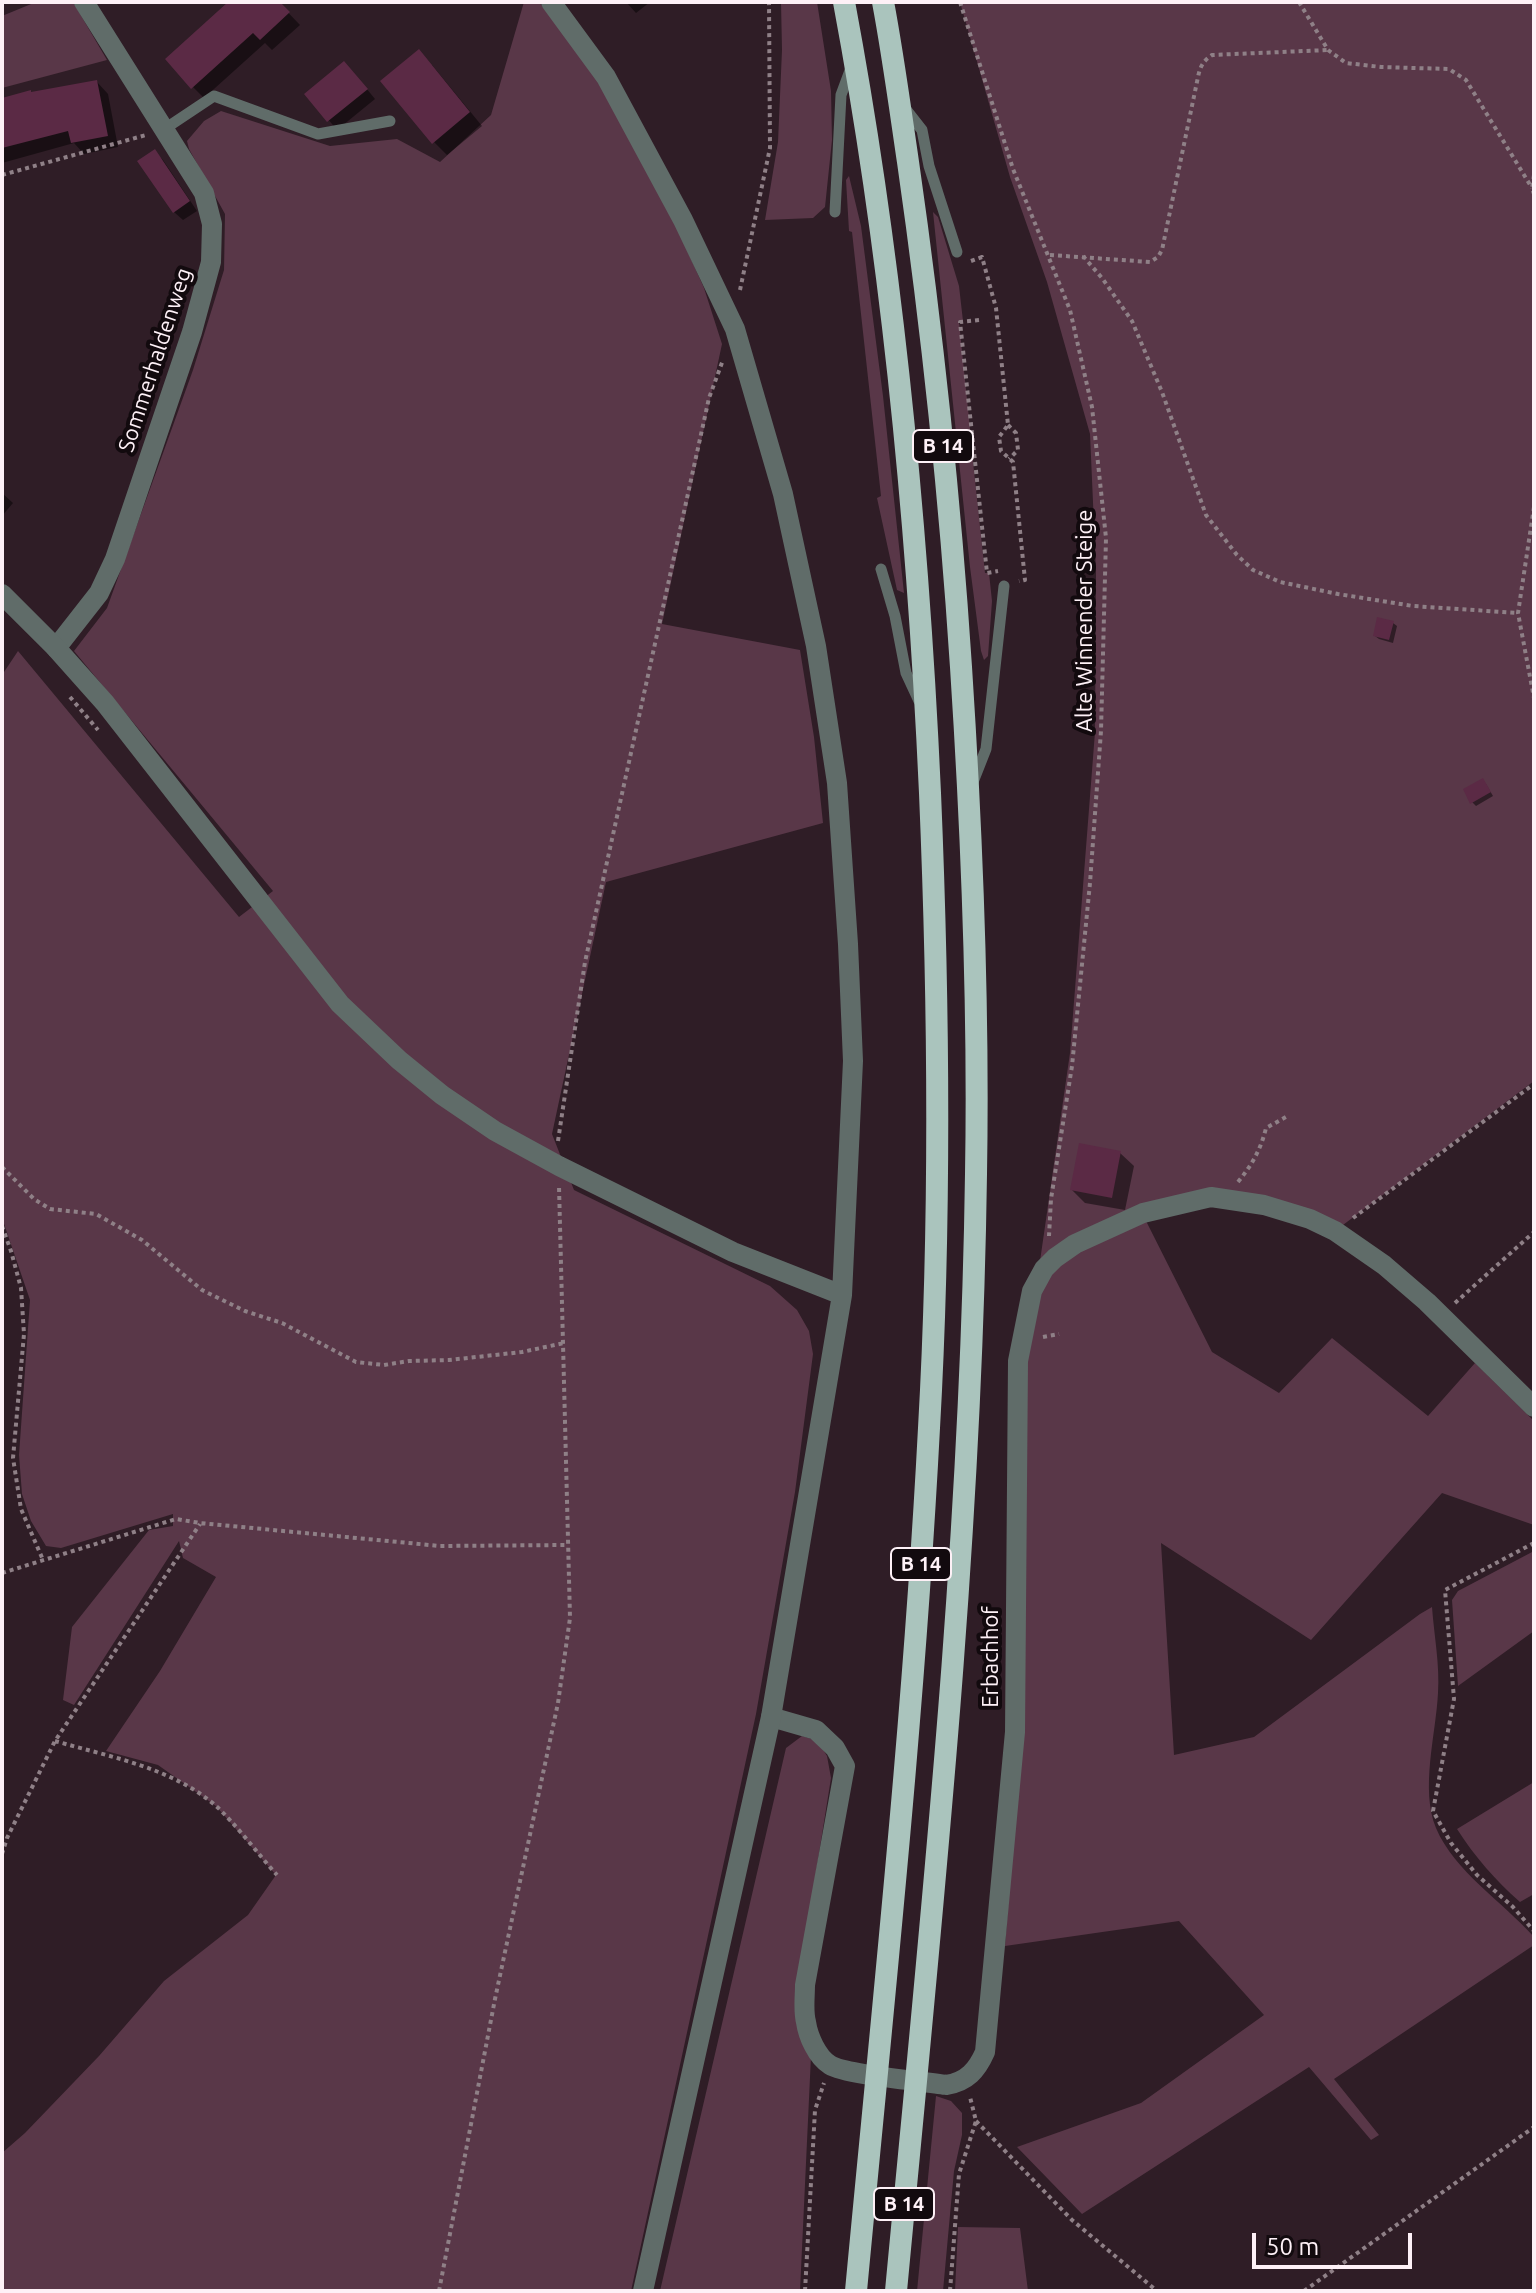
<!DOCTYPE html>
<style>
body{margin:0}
#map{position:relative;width:1536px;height:2293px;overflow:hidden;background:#2f1d26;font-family:Ubuntu,sans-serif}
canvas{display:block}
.frame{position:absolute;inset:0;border:4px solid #fef1f7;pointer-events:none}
.scale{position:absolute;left:1252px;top:2233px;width:160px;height:36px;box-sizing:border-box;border:4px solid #fef1f7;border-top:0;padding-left:10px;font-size:24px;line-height:28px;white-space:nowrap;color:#fef1f7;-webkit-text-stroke:6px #120a0e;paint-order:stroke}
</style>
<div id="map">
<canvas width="1536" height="2293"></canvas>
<div class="frame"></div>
<div class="scale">50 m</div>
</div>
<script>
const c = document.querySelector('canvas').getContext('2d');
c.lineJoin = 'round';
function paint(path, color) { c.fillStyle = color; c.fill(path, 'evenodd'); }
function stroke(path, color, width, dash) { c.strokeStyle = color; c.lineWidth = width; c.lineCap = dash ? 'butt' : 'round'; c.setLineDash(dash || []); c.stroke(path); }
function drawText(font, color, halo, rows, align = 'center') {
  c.font = font + ' Ubuntu,sans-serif'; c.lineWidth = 8; c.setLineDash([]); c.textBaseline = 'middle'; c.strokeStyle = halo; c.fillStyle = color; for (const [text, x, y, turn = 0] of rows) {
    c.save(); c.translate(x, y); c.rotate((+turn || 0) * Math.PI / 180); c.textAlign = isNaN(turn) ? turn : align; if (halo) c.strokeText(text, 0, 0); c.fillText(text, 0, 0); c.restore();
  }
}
paint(new Path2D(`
 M36 2H73L107 60 2 88V16Z
 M524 2H539L606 89 679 232 704 288 722 344 662 624 800 650 814 737 823 823 606 882 552 1134 574 1190 770 1286 797 1310 809 1331 813 1354 795 1492 756 1714 631 2291H2V2153L25 2133 99 2056 164 1981 248 1915 276 1875 216 1806 158 1765 106 1751 160 1671 216 1577 183 1558 179 1541 74 1705 63 1700 72 1627 149 1530 173 1526V1514L61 1548 46 1546 31 1521 22 1494 19 1455 30 1300 2 1218V675L18 651 239 917 273 891 74 651 107 608 193 370 224 270 225 214 189 149 187 141 204 121 221 111 330 146 397 139 440 162 491 115Z
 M781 2H817L831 91 832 140 825 207 813 218 765 220 778 142 782 50Z
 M960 2H1534V1081L1335 1231 1243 1200 1142 1213 1212 1352 1279 1393 1332 1338 1428 1416 1475 1363 1534 1421V1525L1442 1493 1311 1640 1161 1543 1174 1755 1254 1737 1420 1614 1432 1607C1434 1635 1440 1665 1438 1693 1436 1734 1420 1789 1436 1828 1454 1871 1503 1902 1534 1937V1945L1334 2079 1379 2135 1371 2140 1309 2067 1082 2214 1017 2147 1141 2103 1264 2015 1179 1921 1005 1946 1021 1736 1025 1365 1070 1053 1095 732 1096 571 1090 434 1047 282 1010 177Z
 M849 176 861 226 883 396 904 593 897 590 877 498 881 496 852 232 849 231 846 180Z
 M933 212 938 217 959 286 963 321 959 322 972 448 964 449 965 453H972L985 573H989L992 601 988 656 984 660 981 651 970 567Z
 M1534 1551V1631L1458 1686 1452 1600 1458 1591Z
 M802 1736 818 1741 827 1756 831 1778 796 1998 811 2056 800 2291H660L786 1748Z
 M1534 1782V1894L1520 1902C1495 1880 1475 1857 1457 1829Z
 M936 2096 951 2101 962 2113V2135L954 2171 943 2291H917Z
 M958 2227 1020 2228 1028 2291H955Z`), '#593748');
paint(new Path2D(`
 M227 2H278L300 25 272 50 265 43 204 98 193 87 229 4Z
 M626 2H650L636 13Z
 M432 65 482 126 447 155 434 142Z
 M353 72 375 99 337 130 307 94Z
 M97 82 108 94 118 147 84 154 74 143 2 163V100Z
 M155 152 163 160 197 211 183 220 174 212Z
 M2 493 13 503 2 516Z
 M1393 623 1397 626 1393 643 1379 639 1375 636Z
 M1486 784 1493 796 1476 806 1472 802Z
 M1120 1153 1134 1166 1125 1210 1085 1203 1072 1190Z`), '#0007');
paint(new Path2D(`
 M228 2H280L290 12 260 40 253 33 191 89 165 59Z
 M419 49 470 112 432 144 380 81Z
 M344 61 368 89 327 122 304 94Z
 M97 80 108 136 71 143 68 131 2 148V98L31 90V92Z
 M155 149 190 201 173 213 137 161Z
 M1377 617 1394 621 1389 640 1373 636Z
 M1483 778 1491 792 1470 804 1463 789Z
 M1079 1143 1121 1151 1112 1198 1070 1190Z`), '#5b2a45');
stroke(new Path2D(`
 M960 2 1013 169 1070 310 1092 407 1106 538 1101 731 1090 883 1072 1066 1051 1199 1049 1236
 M1299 2 1328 50 1346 63 1381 67 1449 69 1466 80 1532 188
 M2 175 146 135
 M1534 175 1532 188 1534 194
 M1050 255 1150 262 1158 257 1162 250 1198 77C1200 67 1203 61 1212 55L1328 50
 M1083 256 1102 278 1132 321 1162 392 1206 515 1237 555 1253 570 1280 582 1338 594 1413 606 1518 613
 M971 261 982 257 996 308 1008 425 999 437 1001 451 1013 462 1025 580 1019 581
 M740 290 770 148 769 2
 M979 320 960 322 987 573 998 571
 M1008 425 1016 433 1018 450 1009 459
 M1534 507 1518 613 1534 698
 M70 697 98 730
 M558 1141 585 962 709 398 723 360
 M2 1167 34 1199 50 1209 96 1214 142 1240 202 1290 245 1311 282 1323 356 1362 384 1365 409 1361 449 1360 522 1352 564 1343
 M1238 1182C1252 1165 1261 1149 1266 1128L1286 1117
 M1353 1218 1534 1084
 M2 1226 11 1251 21 1288 24 1334 13 1458 21 1509 43 1560
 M1455 1303 1534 1232
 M1043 1337 1059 1334
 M1534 1543 1445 1590 1454 1699 1433 1811 1451 1843 1477 1875 1513 1907 1534 1931
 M2 1573 176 1519 200 1523 440 1546 568 1545
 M55 1741C110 1757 170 1767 215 1805 235 1823 258 1854 277 1875
 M2 1854 7 1838 55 1741 200 1524
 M976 2121 1072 2220 1157 2291
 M439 2291 495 1999 558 1703 570 1618 559 1186
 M805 2291 815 2110 824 2083
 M950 2291 959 2174 976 2121 970 2097
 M1304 2291 1534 2127`), '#8f8087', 4, [4, 4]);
stroke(new Path2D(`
 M904 107 922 130 929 166 957 252
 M163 130 214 96 318 134 390 121
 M835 212 841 95 851 68
 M881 569 895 616 906 673 919 701
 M973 782 986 749 1004 586`), '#606c69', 11);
stroke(new Path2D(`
 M56 648 99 593 115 559 192 332 211 262 212 224 204 193 84 2
 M771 1717 816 1730 835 1748 845 1766 805 1985C805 1997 803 2011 806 2022 808 2036 817 2057 830 2065 846 2075 922 2081 946 2085 967 2082 977 2070 985 2052L1015 1732 1018 1361 1032 1291 1044 1269 1055 1258 1075 1244 1143 1213 1211 1197 1264 1205 1310 1219 1335 1231 1384 1265 1427 1302 1534 1407`), '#606c69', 20);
stroke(new Path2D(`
 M551 2 606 77 683 220 735 329 783 494 816 646 837 783 848 944 853 1061 842 1295 771 1717 643 2291
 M2 594 56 648 105 703 340 1004 399 1060 442 1095 495 1131 559 1166 733 1252 842 1295`), '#606c69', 20);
stroke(new Path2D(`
 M844 2C893 263 918 529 930 793 939 1005 941 1217 929 1428 914 1716 883 2004 856 2291
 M883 2C893 55 900 108 908 162 932 329 950 498 961 667 972 836 979 1005 976 1174 971 1547 931 1920 896 2291`), '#aac4bd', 22);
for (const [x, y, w] of [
 [943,446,60],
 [921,1564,60],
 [904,2204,60]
]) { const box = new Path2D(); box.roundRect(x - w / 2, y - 16, w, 32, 6); c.fillStyle = '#120a0e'; c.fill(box); stroke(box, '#fef1f7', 2); }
drawText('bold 20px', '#fef1f7', null, [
 ["B 14",943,446],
 ["B 14",921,1564],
 ["B 14",904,2204]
]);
drawText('22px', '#fef1f7', '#120a0e', [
 ["Sommerhaldenweg",155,360,-72],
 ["Alte Winnender Steige",1085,621,-90],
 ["Erbachhof",991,1657,-90]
]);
</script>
